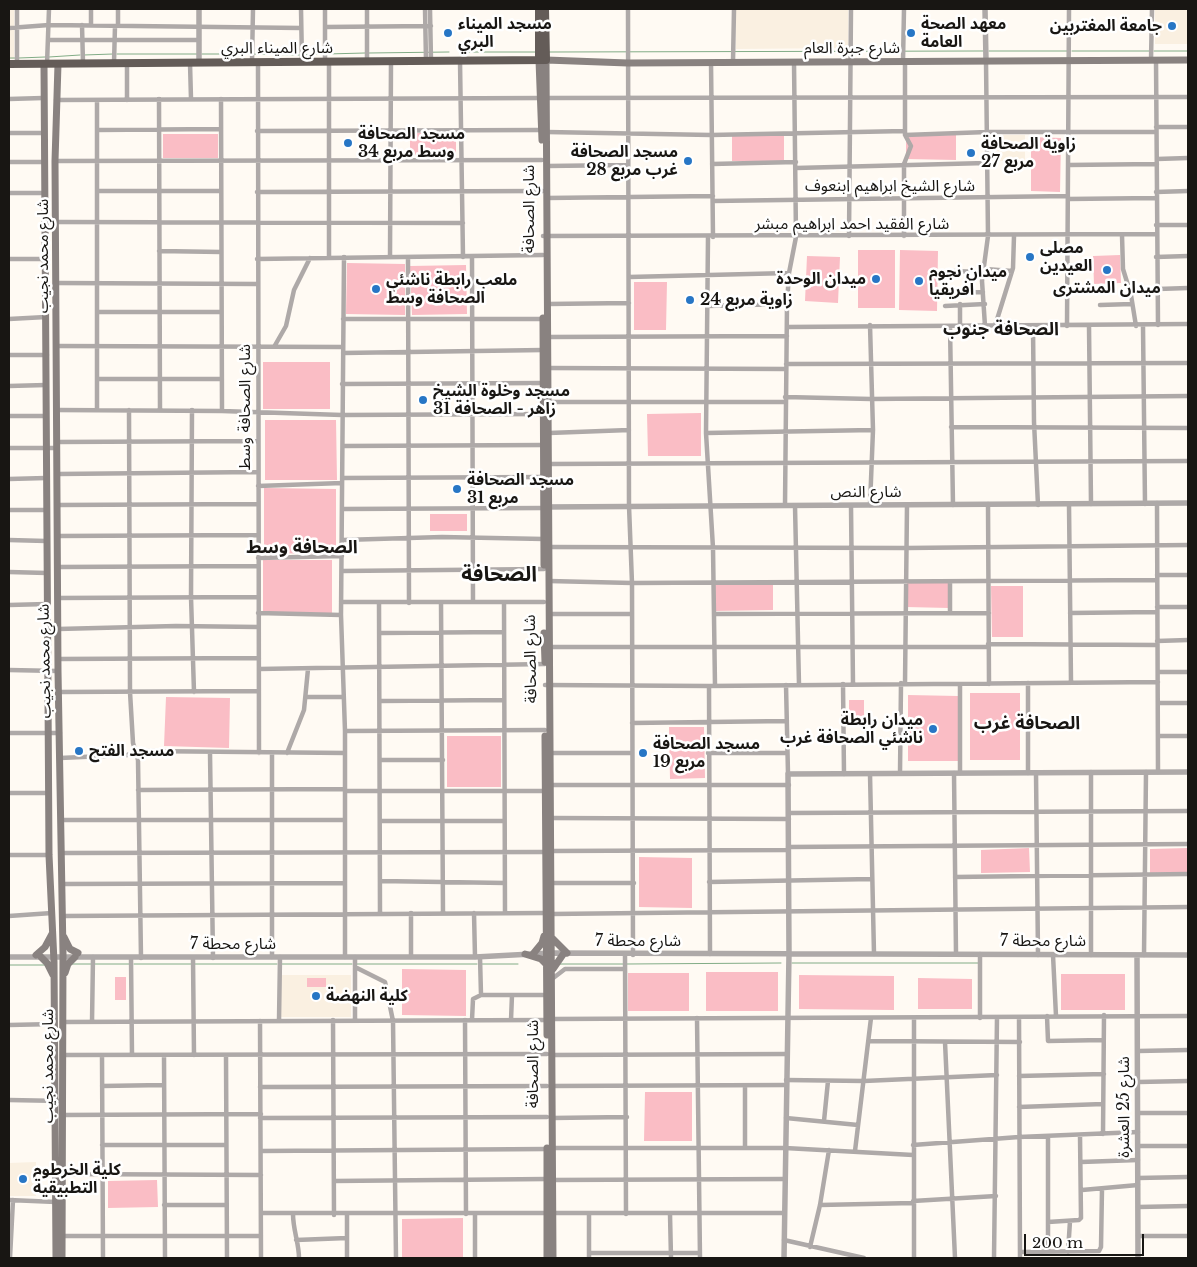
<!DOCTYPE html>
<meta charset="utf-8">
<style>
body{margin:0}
#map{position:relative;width:1197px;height:1267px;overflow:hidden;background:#fffaf3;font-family:"Libre Baskerville",serif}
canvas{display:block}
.frame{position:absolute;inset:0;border:10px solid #181613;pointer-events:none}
.scale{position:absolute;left:1024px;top:1234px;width:120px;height:22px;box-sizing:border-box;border:2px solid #181613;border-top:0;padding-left:6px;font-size:15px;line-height:18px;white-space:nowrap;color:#181613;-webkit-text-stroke:4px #fff;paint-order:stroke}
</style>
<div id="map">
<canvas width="1197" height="1267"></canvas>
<div class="frame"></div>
<div class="scale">200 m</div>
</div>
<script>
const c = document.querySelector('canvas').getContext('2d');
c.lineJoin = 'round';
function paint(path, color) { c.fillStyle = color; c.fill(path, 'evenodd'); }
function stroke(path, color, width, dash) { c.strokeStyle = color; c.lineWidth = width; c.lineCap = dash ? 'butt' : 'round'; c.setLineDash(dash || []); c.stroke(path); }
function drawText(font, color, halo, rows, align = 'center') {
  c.font = font + ' "Libre Baskerville","Noto Sans Arabic",serif'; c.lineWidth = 5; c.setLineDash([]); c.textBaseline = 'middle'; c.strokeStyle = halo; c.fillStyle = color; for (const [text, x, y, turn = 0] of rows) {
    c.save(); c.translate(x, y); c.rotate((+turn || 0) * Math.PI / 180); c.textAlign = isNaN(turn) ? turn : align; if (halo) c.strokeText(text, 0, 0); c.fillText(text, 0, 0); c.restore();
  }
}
paint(new Path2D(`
 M9 9H14V59H9Z
 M736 9H848V48L736 49Z
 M1155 9H1188V44H1155Z
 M987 135H1025V161H987Z
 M280 975H351V1017H280Z
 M36 1162V1196H9V1163Z`), '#faf0e1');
paint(new Path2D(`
 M410 133H456V154L410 155Z
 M163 134H218V158H163Z
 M956 135V160L906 159V136Z
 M732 136H784V161H732Z
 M1031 137 1061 138 1060 192 1031 191Z
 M858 250H895V308H858Z
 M900 250 938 251 937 311 899 310Z
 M1120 255 1121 283 1094 284 1093 256Z
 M807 256 840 257 838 303 805 301Z
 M347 263 405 264V315L346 314Z
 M466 265 467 314 412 315 410 266Z
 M634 282H667L666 330H634Z
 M263 362H330V409H263Z
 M701 413V456H648L647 414Z
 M265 420H336L337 480H265Z
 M264 488 336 489V554L264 553Z
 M430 514H467V531H430Z
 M263 560H332V615L263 614Z
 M907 580 949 581V608L906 607Z
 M773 583V610L715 611V584Z
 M991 586H1023V637H992Z
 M970 693H1020V760H970Z
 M908 695 958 696V761H908Z
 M166 697 230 698 229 748 164 746Z
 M849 700H864V727H849Z
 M669 727H704L705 778 670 779Z
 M447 736H501V787H447Z
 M1029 848 1030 872 981 873V850Z
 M1188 848V872L1150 873V849Z
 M639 857 692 858V908L639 907Z
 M402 969 466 970V1016L402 1015Z
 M706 972H778V1011H706Z
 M628 973H689V1011H628Z
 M1061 974H1125V1010H1061Z
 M799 975 894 976V1010L799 1009Z
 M115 977H126V1000H115Z
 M307 978H326V987H307Z
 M918 978 972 979V1009H918Z
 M645 1092H692V1141H644Z
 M157 1180 158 1207 108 1208V1181Z
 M463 1218V1258H402V1219Z`), '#fabdc5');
stroke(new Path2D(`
 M989 51H1068
 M1072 51H1150
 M1154 51H1188
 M464 52H535
 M549 52 983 51
 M369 53 449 52
 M117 54H198
 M202 54H250
 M254 54 300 55
 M327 54 365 53
 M84 55 113 54
 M304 55 323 54
 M49 57 80 55
 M9 58H15
 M19 58 45 57
 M792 963H978
 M71 964H130
 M134 964H277
 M281 964H352
 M356 964H477
 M481 964H518
 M559 964H623
 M627 964 781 963
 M9 965H45`), '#82ac86', 1);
stroke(new Path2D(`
 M17 9V64
 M118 9V26
 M301 9 302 62
 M425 9 426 61
 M430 9 431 61
 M628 9 629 506 632 583 633 955
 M82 25 83 63
 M91 25V9
 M325 27 431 26
 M9 28 49 25 301 28
 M48 40H199
 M1151 60 1152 9
 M1156 60 1158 325
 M367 61V9
 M460 61 463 257
 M252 62 253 9
 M258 62 259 753
 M325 62V9
 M711 62 713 237
 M733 62 734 9
 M903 62 904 9
 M114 63 115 26
 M190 63 191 99
 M47 64 49 9
 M547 98 1188 97
 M9 99 43 98
 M159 99 160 410
 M221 99 222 411
 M56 100 541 98
 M97 100V409
 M127 100V63
 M1156 127H1188
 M97 130 221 129
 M257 131 542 130
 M547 132 711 135 905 131
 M9 133H45
 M905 135 987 132H1156
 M1157 159 1188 158
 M55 161 542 160
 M9 162H45
 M712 164 796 162
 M1068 165 1157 164
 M547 166 628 165
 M796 168 986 163
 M97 191H221
 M257 192 543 191
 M1156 192 1188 191
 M9 193H45
 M547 198 713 196
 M1068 199 1156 198
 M713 201 1068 196
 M57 222 463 223
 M1156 225H1188
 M1122 235 1123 269 1131 295 1136 326
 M543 236 1156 234
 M849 236 851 9
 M904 236V164L911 146 905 135V62
 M708 237 706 433 713 548 715 686
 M159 251 221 252
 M329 257V62
 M344 257 341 615 345 731V957
 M390 257 391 61
 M408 257 409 603
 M472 257 473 602
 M1156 257 1188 256
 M9 259H45
 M257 259 543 255
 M985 269 1012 271
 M950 271 984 272
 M629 277 789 273
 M57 283 257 284
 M1158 289 1188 288
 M952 293 983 292
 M548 304 629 303
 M1100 305 1132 304
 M707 306 787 304
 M945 306 985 304
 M97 312H221
 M9 319 46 317
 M343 319H543
 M870 325 873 430 870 505
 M950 326 953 505
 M960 326V304
 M985 326 982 281 988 236 986 61
 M995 326 1013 268 1014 236
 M1067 326 1069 9
 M1089 326 1091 504
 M1143 326 1145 504
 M787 327 1188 324
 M1033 327 1034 422 1038 505
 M548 337 787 336
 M56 346 343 347
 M274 347 286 326 294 290 310 258
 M343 353 543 350
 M9 355H47
 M786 364 1188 363
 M548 368 786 369
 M97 379H222
 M342 384 543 383
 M9 386 46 385
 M785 397 871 399 1188 396
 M549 402H785
 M57 410 222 411 342 415 543 414
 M129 410 130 692 133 743 138 760 141 958
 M192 410 191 597 194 692
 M9 416H46
 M951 427 1188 428
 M549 433 629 430
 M706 433 873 430
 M57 442 257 441
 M343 446 544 445
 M9 448H57
 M549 464 1188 461
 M58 474 257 472
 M342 478 544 477
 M9 479 46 478
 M258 486 342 483
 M1157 503 1158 772
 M988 504 989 684
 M58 505 258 504
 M785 505 787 304 789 273 796 237 794 62
 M1069 505 1071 682
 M795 506 799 685
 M851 506 853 684
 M343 509 543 508
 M9 510H46
 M58 536 258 535
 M9 540 46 541
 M343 540 442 537 544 539
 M549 547 907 548 1188 545
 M258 558 342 556
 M58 567 258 566
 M342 571 544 569
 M9 572 47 573
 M1157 575H1188
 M549 581 632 583 1157 580
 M950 582V613
 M58 598 258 597
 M341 602H544
 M441 602 443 913
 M504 602 505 913
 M379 603 380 914
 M9 605 47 604
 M1157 607H1188
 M258 613 341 615
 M1070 613 1157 612
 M549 614H632
 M714 614 989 613
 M58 629 176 626 258 627
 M380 633 504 632
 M1157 641 1188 640
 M988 644 1157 645
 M549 647H988
 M58 659 259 658
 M259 669 545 664
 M9 670 58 671
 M1158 672H1188
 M905 683 907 505
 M843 684 844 774
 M960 684V773
 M545 685 709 686 1158 682
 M786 685 788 774
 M709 686 710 954
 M60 692 259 691
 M306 697H343
 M381 701 504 700
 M1158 703H1188
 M632 723 787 721
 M345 731 545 730
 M9 733H60
 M1158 736H1188
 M210 753 213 958
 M272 753V957
 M287 753 304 710 308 669
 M550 753H632
 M708 753H787
 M60 758 127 755 142 751 345 753
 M381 760H443
 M900 773 901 683
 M954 773 956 954
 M1028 773V683
 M1036 773 1038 955
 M870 774 874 954
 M551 785H789
 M138 790 345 789
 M345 791H546
 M9 793H49
 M789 813 1188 811
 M551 818 789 819
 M61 820H345
 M380 821H504
 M788 847 1188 844
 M551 851 788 850
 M61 853 546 852
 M9 855H49
 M955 877 1188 874
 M380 881 505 883
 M709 882 872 879
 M551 883H634
 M62 884 345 883
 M474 913 475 957
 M551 914 1188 907
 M9 916 52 913
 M63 916 546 913
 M980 954V1018
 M625 955 626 1214
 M1053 955 1056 1016
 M1091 955V772
 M1144 955 1146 772
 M411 957V913
 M131 958 132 1055
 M193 958 194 1055
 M355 967 385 982 393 1021 396 1258
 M552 979 565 969H625
 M481 995H547
 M1047 1016 1048 1041 1103 1040
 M1019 1017 1020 1258
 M697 1018 700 1258
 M552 1019 1188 1016
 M914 1019V1258
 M279 1020 280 957
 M333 1020 334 1215
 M355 1020V957
 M465 1020 466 1214
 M472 1020 473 999 481 995 480 957
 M511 1020 512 995
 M260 1021 261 1258
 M62 1022 547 1020
 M92 1022 93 957
 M9 1025 55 1024
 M869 1041 1020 1042
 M945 1042 955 1258
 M1138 1051 1188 1050
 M62 1055 547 1054
 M102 1055 103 1258
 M164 1055 165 1258
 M226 1055 227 1258
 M551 1055 786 1054
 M1019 1076 1104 1074
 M786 1080 864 1081 997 1075
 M1138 1082 1188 1081
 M102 1086 164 1085
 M552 1086 786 1085
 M260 1087 547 1086
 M9 1100 62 1101
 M1019 1107 1103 1104
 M1138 1113H1188
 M62 1115 261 1114
 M260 1118 547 1117
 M552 1118 627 1117
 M786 1118 858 1125
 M824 1121 828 1081
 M1103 1134 1104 1015
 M1048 1136V1252
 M102 1145H226
 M913 1145 1019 1137 1138 1132
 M1138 1146H1188
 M552 1148H785L913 1155
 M745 1148V1086
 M261 1151 547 1149
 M855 1151 871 1018
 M1081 1162 1138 1160
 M61 1174 261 1175
 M1138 1178 1188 1177
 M552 1180 785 1179
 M334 1181 547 1179
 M1082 1190 1138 1185
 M9 1200 56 1202
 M913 1201 996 1196
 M164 1205H226
 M820 1205 913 1203
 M1138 1207 1188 1206
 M261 1213H784
 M293 1214C293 1230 299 1243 299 1258
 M475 1214V1258
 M589 1214V1258
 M670 1214 671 1258
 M347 1215V1258
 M1048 1222 1079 1220 1081 1218 1080 1135
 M62 1236H261
 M1138 1236H1188
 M296 1240 347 1238
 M784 1240 864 1258
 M810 1247 820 1205 829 1150
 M1020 1252 1099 1251 1101 1247 1102 1189
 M1068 1252 1070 1221
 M589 1253H699
 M10 1258 13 1200
 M994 1258 997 1017`), '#aea9a8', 4.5);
stroke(new Path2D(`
 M199 9V63
 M985 9 986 61
 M545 507 1188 503
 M1137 955 1138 1258
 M9 957H475L551 953 1188 955
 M784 1258 789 954 788 774 1188 772`), '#aea9a8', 5.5);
stroke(new Path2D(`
 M539 60 542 140
 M44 64 49 855 54 962 56 1258
 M58 64 55 161 58 671 63 953 62 1258
 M543 318 544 565
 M544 633 545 662
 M545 736 547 1035
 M64 937 70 949 78 953
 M551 937 567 953
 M525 954 541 959 547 965
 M533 954 542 943 544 936
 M36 955 45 947 52 934
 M41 957 47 963 53 975
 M553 969 564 953
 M65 973 68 964 75 957
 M547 1148V1258
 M553 1258 546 60 628 63 1188 60`), '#898280', 7);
stroke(new Path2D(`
 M539 9V60
 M9 64 546 60 545 9`), '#645c58', 8);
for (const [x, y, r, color] of [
 [1172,26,5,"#2776c5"],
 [448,33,5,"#2776c5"],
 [911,33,5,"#2776c5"],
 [348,143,5,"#2776c5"],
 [971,153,5,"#2776c5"],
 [688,161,5,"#2776c5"],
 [1030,257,5,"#2776c5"],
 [1107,270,5,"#2776c5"],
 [876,279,5,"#2776c5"],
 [919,281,5,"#2776c5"],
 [376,289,5,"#2776c5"],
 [690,300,5,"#2776c5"],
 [423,400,5,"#2776c5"],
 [457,489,5,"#2776c5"],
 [933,729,5,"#2776c5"],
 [79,751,5,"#2776c5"],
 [643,753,5,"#2776c5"],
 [316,996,5,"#2776c5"],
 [23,1179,5,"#2776c5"]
]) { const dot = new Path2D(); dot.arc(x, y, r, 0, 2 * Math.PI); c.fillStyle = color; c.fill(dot); stroke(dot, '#fff', 2); }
drawText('bold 16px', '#181613', '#fff', [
 ["مسجد الميناء",458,24],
 ["البري",458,42],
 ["معهد الصحة",921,24],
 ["العامة",921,42],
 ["جامعة المغتربين",1162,26,"right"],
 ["مسجد الصحافة",358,134],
 ["وسط مربع 34",358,152],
 ["زاوية الصحافة",981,144],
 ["مربع 27",981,162],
 ["مسجد الصحافة",678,152,"right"],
 ["غرب مربع 28",678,170,"right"],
 ["مصلى",1040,248],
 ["العيدين",1040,266],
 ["ميدان نجوم",929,272],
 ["افريقيا",929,290],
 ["ميدان الوحدة",866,279,"right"],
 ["ملعب رابطة ناشئي",386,280],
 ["الصحافة وسط",386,298],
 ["ميدان المشترى",1107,288,"center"],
 ["زاوية مربع 24",700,300],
 ["مسجد وخلوة الشيخ",433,391],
 ["زاهر - الصحافة 31",433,409],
 ["مسجد الصحافة",467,480],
 ["مربع 31",467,498],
 ["ميدان رابطة",923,720,"right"],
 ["ناشئي الصحافة غرب",923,738,"right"],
 ["مسجد الصحافة",653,744],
 ["مربع 19",653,762],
 ["مسجد الفتح",89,751],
 ["كلية النهضة",326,996],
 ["كلية الخرطوم",33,1170],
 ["التطبيقية",33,1188]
], 'left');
drawText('16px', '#181613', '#fff', [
 ["شارع الميناء البري",277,48],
 ["شارع جبرة العام",852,48],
 ["شارع الشيخ ابراهيم ابنعوف",890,186],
 ["شارع الصحافة",529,209,-90],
 ["شارع الفقيد احمد ابراهيم مبشر",852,224],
 ["شارع محمد نجيب",43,256,-90],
 ["شارع الصحافة وسط",245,407,-90],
 ["شارع النص",866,492],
 ["شارع الصحافة",531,659,-91],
 ["شارع محمد نجيب",45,661,-91],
 ["شارع محطة 7",638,941],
 ["شارع محطة 7",1043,941],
 ["شارع محطة 7",233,944],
 ["شارع الصحافة",533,1064,-90],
 ["شارع محمد نجيب",48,1066,-90],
 ["شارع 25 العشرة",1124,1107,-90]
]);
drawText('bold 18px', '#181613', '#fff', [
 ["الصحافة جنوب",1001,330],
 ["الصحافة وسط",302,548],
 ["الصحافة غرب",1027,724]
]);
drawText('bold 21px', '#181613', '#fff', [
 ["الصحافة",499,575]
]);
</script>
